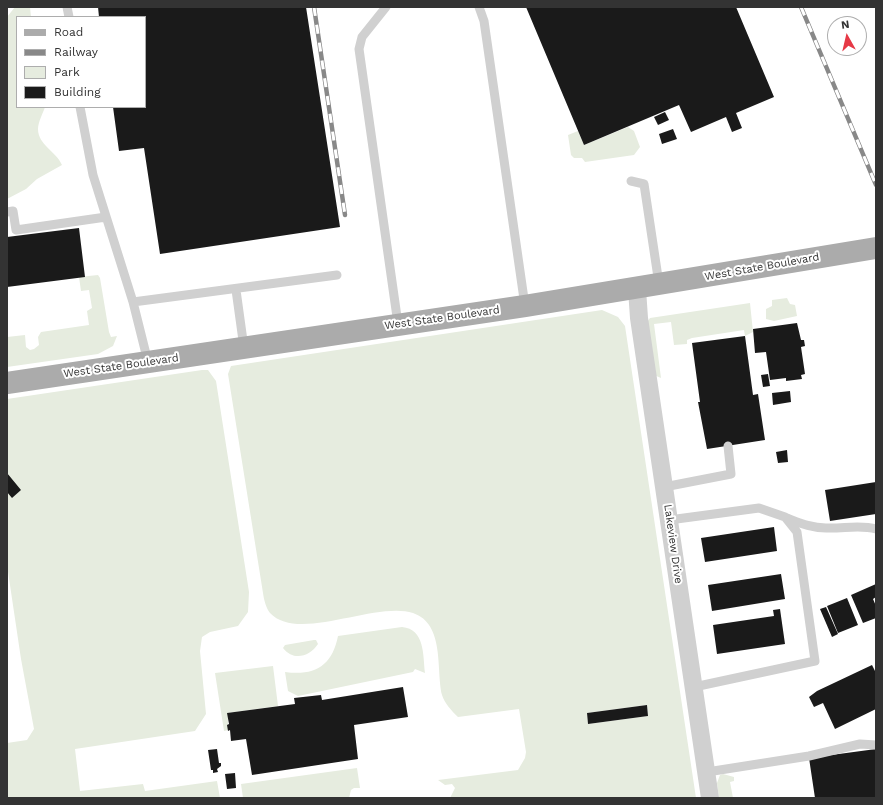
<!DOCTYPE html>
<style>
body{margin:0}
#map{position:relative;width:883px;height:805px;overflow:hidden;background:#fff;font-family:"Work Sans",sans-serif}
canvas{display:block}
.frame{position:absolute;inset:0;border:8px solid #333;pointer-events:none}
.legend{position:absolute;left:16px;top:16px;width:130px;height:92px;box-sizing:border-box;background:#fff;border:1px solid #adadad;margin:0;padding:5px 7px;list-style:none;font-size:12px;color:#333}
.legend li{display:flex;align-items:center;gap:8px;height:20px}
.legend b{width:20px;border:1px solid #adadad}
.north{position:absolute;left:827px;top:16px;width:40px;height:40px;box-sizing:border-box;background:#fff;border:1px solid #adadad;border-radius:50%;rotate:352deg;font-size:11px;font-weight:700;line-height:16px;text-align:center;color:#333}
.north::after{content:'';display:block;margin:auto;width:14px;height:18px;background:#e63946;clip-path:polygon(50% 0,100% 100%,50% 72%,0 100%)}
</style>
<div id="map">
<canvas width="883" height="805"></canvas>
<div class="frame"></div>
<ul class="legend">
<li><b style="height:5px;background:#ababab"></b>Road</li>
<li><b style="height:5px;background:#888"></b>Railway</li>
<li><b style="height:11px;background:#e6ecdf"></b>Park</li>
<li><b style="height:11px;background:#1a1a1a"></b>Building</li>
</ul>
<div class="north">N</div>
</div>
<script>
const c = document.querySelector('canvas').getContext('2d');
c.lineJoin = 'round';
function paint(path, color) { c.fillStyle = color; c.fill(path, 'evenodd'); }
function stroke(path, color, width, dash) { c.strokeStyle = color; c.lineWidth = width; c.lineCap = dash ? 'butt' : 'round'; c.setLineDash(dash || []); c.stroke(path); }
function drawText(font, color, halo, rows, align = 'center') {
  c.font = font + ' "Work Sans",sans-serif'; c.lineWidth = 4; c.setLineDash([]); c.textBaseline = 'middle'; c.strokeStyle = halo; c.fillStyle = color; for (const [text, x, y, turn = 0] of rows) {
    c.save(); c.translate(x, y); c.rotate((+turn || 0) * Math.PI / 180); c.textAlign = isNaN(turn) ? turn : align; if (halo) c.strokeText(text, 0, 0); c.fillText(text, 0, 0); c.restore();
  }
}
paint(new Path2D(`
 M15 7H30L31 17H17V107H45C43 113 38 122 38 129 38 145 56 151 62 165L37 179 26 189 7 199V17Z
 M628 127 634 131 640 147 634 155 585 162 582 158H574L571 155 568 135 578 131 584 145Z
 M98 275 100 278 109 332 111 337 117 336 113 346 98 354 7 367V337L25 335 26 347 30 350 34 349 39 345 38 337 41 332 89 325 87 311 92 308 89 290 81 291 79 277Z
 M787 298 790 304 795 305 797 316 774 321 766 319V309L772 306V300Z
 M750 303 753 332 745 336 744 330 692 338 687 340V344L674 345 671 322 654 324 661 378 654 375 647 322 650 318Z
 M602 310 618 317 625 326 696 798H450L455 788 452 784 445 785 438 780 518 770 525 758 526 752 519 709 458 717C451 710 445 704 442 695 436 669 445 624 413 613 375 601 298 643 270 613 266 608 264 600 263 593L228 374 231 366ZM647 705 648 716 588 724 587 713Z
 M202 370H208L216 381 249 592 248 612 238 626 210 632 202 637 200 651 206 714 195 731 75 749 80 791 143 784 145 791 217 781 220 798H7V743L27 740 34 729 21 659 7 565V399Z
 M402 627C425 629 423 655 425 673L415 669 413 672 298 696 288 691 285 672C315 676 332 666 338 636Z
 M314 640H316L318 644C310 656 294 662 283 648L285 645Z
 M273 666 278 706 228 713V730L224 731 215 673Z
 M357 768 360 788H354L351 790 349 798H243L241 784Z
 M723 774 734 777V781L730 782 733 798H719L717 783 720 775Z`), '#e6ecdf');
paint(new Path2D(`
 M98 7H306L340 227 160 254 144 148 119 151 113 107H145V17H99Z
 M526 7H736L774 97 736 113 742 128 732 132 726 117 691 132 679 105 584 145Z
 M665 112 669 120 658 125 654 117Z
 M673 129 677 139 662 144 659 134Z
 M79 228 85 277 7 287V237Z
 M797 323 801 340H804L805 346 801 347 805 374 801 375 802 379 786 381V378L770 380 766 352 755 353 753 329Z
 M745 336 753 395 758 394 765 440 707 449 698 402H700L692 343Z
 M768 374 770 386 763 387 761 375Z
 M790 391 791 402 773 405 772 393Z
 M787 450 788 462 778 463 776 452Z
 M7 473 21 490 12 498 7 492Z
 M876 482V514L830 521 825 490Z
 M774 527 777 551 705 562 701 538Z
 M781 574 785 599 712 611 708 585Z
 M876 584V597L873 599 876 606V618L863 623 851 595Z
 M847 598 858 625 838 633 827 606Z
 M826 607 838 634 832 637 820 609Z
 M780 609 785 644 717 654 713 625 774 616 773 610Z
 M872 665 876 673V709L835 729 823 703 814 707 809 697 817 691Z
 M403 687 408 717 354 725 358 759 252 775 246 739 231 741 230 730 228 731 227 725 229 724 227 713 295 704 294 698 321 695 322 700Z
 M647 705 648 716 588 724 587 713Z
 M217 749 219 763H221V766L217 769 218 772 213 773V770H211L208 750Z
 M876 749V798H815L809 758Z
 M235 773 236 788 227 789 225 774Z`), '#1a1a1a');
stroke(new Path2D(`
 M67 7 69 17
 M386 7 362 37 359 49 398 324
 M479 7 484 21 525 306
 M80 107 93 175 133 302 148 362
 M631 181 644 184 659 284
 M7 212 13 211 16 230 106 217
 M236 290 244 348
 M133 302 337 275
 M664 487 731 474 728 446
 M787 518C800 523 811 528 826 528 843 529 859 524 876 529
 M669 520 759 508 785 517 797 532 815 661 694 687
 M707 772 809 756 860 744 876 745`), '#d0d0d0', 9);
stroke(new Path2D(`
 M637 289 639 318 710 798`), '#d0d0d0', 18);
stroke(new Path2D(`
 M7 383 525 306 876 248`), '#ababab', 22);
const rail = new Path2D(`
 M314 7 345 215
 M801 7 876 185`);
stroke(rail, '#888', 4.5);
stroke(rail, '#fff', 3, [9]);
drawText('11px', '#333', '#fff', [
 ["West State Boulevard",762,267,-10],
 ["West State Boulevard",442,318,-8],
 ["West State Boulevard",121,366,-8],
 ["Lakeview Drive",673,544,82]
]);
</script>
